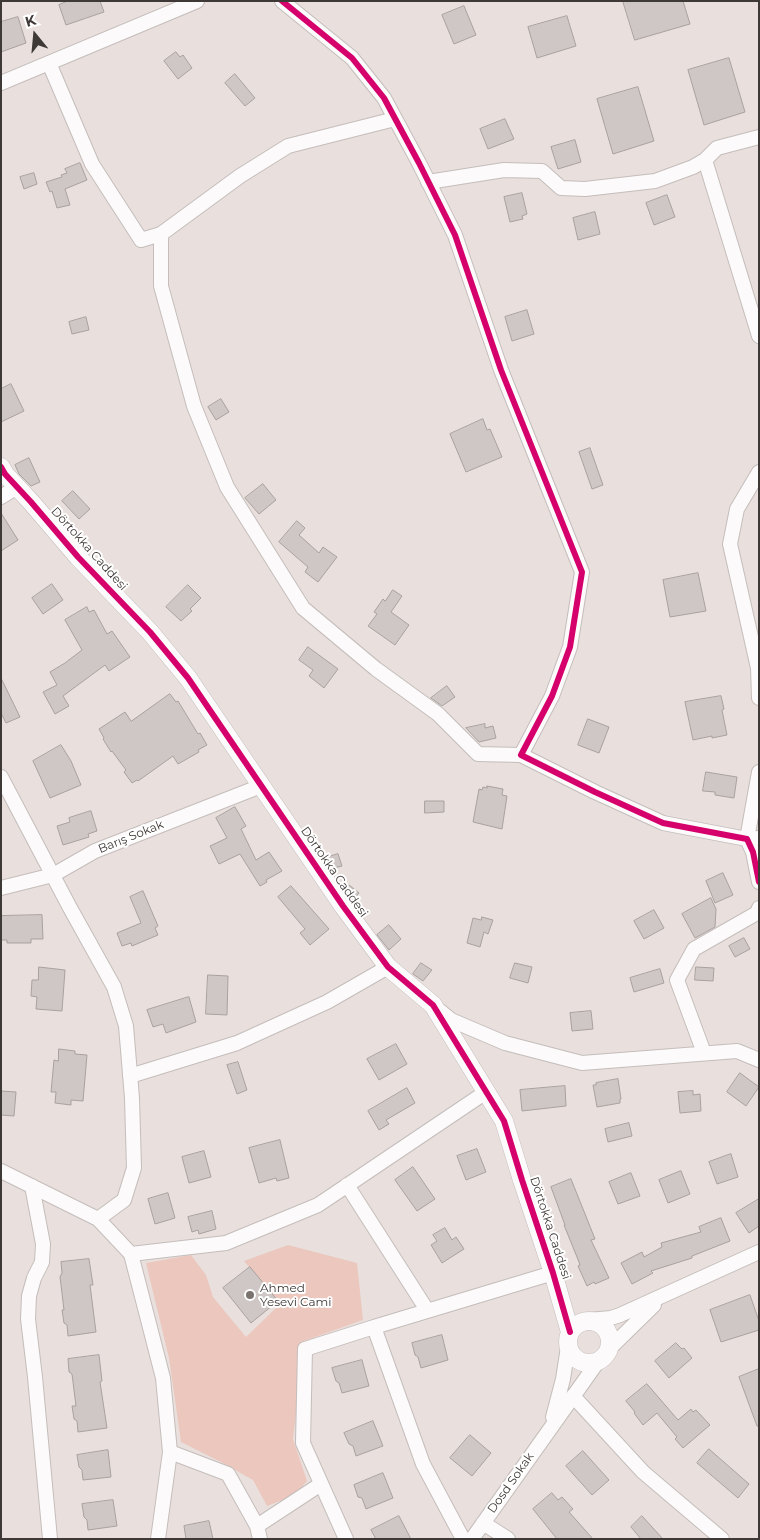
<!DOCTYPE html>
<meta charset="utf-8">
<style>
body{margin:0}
#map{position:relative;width:760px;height:1540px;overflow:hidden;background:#e9e0dd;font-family:Montserrat,sans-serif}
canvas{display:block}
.frame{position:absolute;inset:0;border:2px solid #3e3836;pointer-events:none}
.north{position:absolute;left:10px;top:10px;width:50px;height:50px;-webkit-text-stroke:4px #fff;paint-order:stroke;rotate:343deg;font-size:14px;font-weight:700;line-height:20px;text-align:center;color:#3e3836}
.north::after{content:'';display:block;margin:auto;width:18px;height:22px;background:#3e3836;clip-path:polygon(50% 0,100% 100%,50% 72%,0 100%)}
</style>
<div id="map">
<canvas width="760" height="1540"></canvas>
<div class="frame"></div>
<div class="north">K</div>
</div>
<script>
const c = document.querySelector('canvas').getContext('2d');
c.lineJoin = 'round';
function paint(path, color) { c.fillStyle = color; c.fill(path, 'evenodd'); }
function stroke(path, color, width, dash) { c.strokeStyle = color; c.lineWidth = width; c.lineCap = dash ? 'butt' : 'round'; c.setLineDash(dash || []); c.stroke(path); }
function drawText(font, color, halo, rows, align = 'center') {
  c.font = font + ' Montserrat,sans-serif'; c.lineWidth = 4; c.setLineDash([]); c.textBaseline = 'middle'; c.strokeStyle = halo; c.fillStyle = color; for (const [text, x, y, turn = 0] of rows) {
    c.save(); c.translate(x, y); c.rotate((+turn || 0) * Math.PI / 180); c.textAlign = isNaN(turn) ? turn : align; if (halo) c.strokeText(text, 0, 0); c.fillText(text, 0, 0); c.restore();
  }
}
paint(new Path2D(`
 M288 1245 357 1263 363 1320 301 1342 298 1397 293 1439 307 1481 295 1495 267 1506 253 1480 219 1461 181 1442 169 1358 146 1263 191 1255 206 1275 213 1297 246 1337 280 1304 244 1261Z`), '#ebc7bd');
const building = new Path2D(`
 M68 1H100L104 12 66 25 59 5Z
 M623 1H683L690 24 635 40Z
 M464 6 476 35 454 44 442 15Z
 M567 16 576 46 537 58 528 27Z
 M18 17 26 43 1 52V22Z
 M176 52 180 57 183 55 192 68 178 79 164 61Z
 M729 58 745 112 704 125 688 70Z
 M235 74 255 98 245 106 225 83Z
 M638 87 654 141 613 154 597 99Z
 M505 119 514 139 488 149 480 129Z
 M575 140 581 162 558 169 551 147Z
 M80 163 87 180 65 189 70 205 57 208 52 191 50 192 46 182 62 177 61 175 67 173 65 169Z
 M34 173 37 184 24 189 20 177Z
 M522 193 527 214 522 216 523 219 510 222 504 197Z
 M667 195 675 217 654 225 646 203Z
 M595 212 600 234 578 240 573 218Z
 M527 310 534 334 512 341 505 317Z
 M86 317 89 330 72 334 69 322Z
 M11 384 24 411 1 422V389Z
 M221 399 229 412 216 420 208 407Z
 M483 419 487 430 490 429 502 457 466 472 450 434Z
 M590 448 603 485 592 489 579 452Z
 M29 458 40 482 31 486 19 474 15 465Z
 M263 484 276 500 259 514 245 498Z
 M73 491 90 509 79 519 62 501Z
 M1 513 18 540 1 551Z
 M297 521 305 528 299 535 319 553 323 547 337 557 318 582 305 572 308 567 279 542Z
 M698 573 706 611 670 617 663 580Z
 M52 584 63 600 43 614 32 598Z
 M188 585 201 598 190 609 192 611 181 621 166 607Z
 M393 590 402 596 391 612 409 625 395 645 368 626 377 614 374 612 383 599 385 601Z
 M87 607 89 612 94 610 107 634 112 631 130 657 109 671 105 665 63 696 69 706 55 714 43 692 57 685 50 672 65 663 82 650 65 620Z
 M308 647 338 669 324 688 309 676 313 670 299 660Z
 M1 678 20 717 6 723 1 713Z
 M447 686 455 697 442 706 431 698Z
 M170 694 176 702 178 701 198 734 200 733 207 745 198 750 199 752 178 764 173 756 138 781 137 780 132 783 124 772 126 770 112 751 111 752 103 739 104 738 99 729 125 712 131 721Z
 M721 696 724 709 722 710 727 735 712 738V736L693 740 685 702Z
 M588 719 609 727 599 753 578 745Z
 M485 724V728L493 726 496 738 479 742 466 728Z
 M61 745 71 761 81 785 50 798 33 761Z
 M706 772 737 777 734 798 715 795V792L703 791Z
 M487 786 503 789 502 795 507 796 502 829 473 822 479 789 482 790 483 787 487 788Z
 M425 801H444V812L425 813Z
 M235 807 246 826 241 829 256 860 269 852 282 871 266 880 267 882 260 886 240 854 219 864 210 846 227 838 216 818Z
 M91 811 97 831 88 834 89 837 63 845 57 826 70 822 69 818Z
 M338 854 342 866 330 869 325 858Z
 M723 873 733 895 715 903 706 881Z
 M349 885 359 893 352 901 345 890Z
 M291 886 329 929 310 945 300 933 305 929 278 897Z
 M143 891 158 926 155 928 158 935 132 946 131 943 122 946 117 933 141 923 130 897Z
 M711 898 716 909 715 927 695 938 682 914Z
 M654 910 664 928 644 939 634 921Z
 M42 915 43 939H31V943H7V940H1V916Z
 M482 917 493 920 488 934 484 932 480 947 467 943 473 918 481 920Z
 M389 925 401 939 389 950 377 935Z
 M744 938 750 949 735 957 729 946Z
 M421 963 432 970 423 981 413 974Z
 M515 963 532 967 528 983 510 978Z
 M39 967 65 970 62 1011 36 1009 37 997 31 996 32 980H38Z
 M696 967 714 968 713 981 695 980Z
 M660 969 664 983 634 992 630 978Z
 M208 975 228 976 227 1015 206 1014Z
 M189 997 196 1022 166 1033 163 1024 153 1027 147 1010Z
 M591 1011 593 1029 572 1031 570 1013Z
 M396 1044 407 1064 379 1080 367 1059Z
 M59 1049 75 1051V1054L87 1055 83 1101 71 1100V1105L55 1103 56 1092H51L54 1060 58 1061Z
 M238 1062 247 1090 237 1094 227 1065Z
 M740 1073 759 1087 746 1106 727 1092Z
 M618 1079 621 1099H620V1103L597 1107 593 1085H596V1083Z
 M565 1086 566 1106 522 1111 520 1090Z
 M407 1088 415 1103 386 1120 389 1124 379 1130 368 1111Z
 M1 1091 16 1092 14 1116 1 1115Z
 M693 1091V1095L700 1094 701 1111 680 1113 678 1092Z
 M629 1123 632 1136 608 1142 605 1129Z
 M280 1140 289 1178 277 1181 276 1178 259 1183 249 1148Z
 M477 1149 486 1172 466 1180 457 1156Z
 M204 1151 211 1177 189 1183 182 1157Z
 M731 1154 738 1177 717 1184 709 1162Z
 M413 1167 435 1199 417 1211 395 1180Z
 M681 1171 690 1194 668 1203 659 1180Z
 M631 1173 640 1196 618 1204 609 1182Z
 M571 1179 595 1239 591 1240 609 1278 595 1284 594 1282 587 1286 578 1266 580 1265 579 1262 564 1225H565L551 1187Z
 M168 1193 175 1218 155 1224 148 1199Z
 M759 1199V1226L749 1233 736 1213Z
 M212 1211 216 1229 199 1234 198 1230 192 1232 188 1217Z
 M721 1218 730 1241 692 1256V1258L651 1271 653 1273 632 1284 621 1263 642 1252 644 1257 662 1247 661 1243 701 1232 699 1227Z
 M445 1228 452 1240 456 1237 464 1249 442 1263 431 1245 437 1241 433 1235Z
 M89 1259 93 1285H90L96 1332 68 1336 67 1325 64 1323 62 1310H64L60 1277 62 1273 61 1262Z
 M250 1267 278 1301 251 1323 223 1288Z
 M750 1295 759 1321V1330L721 1342 710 1310Z
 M442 1335 448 1360 421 1368 418 1357 415 1355 412 1343Z
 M676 1343 682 1349 684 1348 692 1358 669 1378 655 1361Z
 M99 1355 102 1381 100 1382 107 1428 78 1432 77 1421 74 1419 72 1406H76L72 1374 69 1372 68 1359Z
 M362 1360 369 1386 342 1393 339 1383 336 1381 332 1368Z
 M759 1369V1426H757L739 1377Z
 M647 1384 678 1420 691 1409 693 1412 696 1410 710 1425 683 1448 675 1439 677 1437 657 1413 643 1425 634 1413 635 1412 626 1401Z
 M373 1421 383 1446 356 1456 353 1446 349 1444 344 1433Z
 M470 1435 491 1453 472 1476 450 1458Z
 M709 1449 749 1484 738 1498 697 1463Z
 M108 1450 111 1477 83 1480 82 1470 79 1467 77 1455Z
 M583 1451 609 1480 592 1495 566 1466Z
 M383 1473 393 1498 366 1509 362 1498 358 1497 354 1485Z
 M552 1493 558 1500 562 1497 573 1509 569 1512 593 1539H557L533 1509Z
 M113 1500 117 1526 88 1530 87 1520 84 1517 82 1504Z
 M399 1516 411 1539H376L371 1530Z
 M642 1516 663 1539H641L631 1527Z
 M209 1521 213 1539H186L184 1526Z`);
paint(building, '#cec7c5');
stroke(building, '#a8a19e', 1);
const minor = new Path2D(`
 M282 1 352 58 384 98 419 163 455 235 501 370 582 572 570 647 552 696 521 755 595 792 663 823 747 839 753 852 759 882
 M49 63 92 164 141 240 161 234
 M1 83 197 1
 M395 119 288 146 240 176 161 234V286L194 406 227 487 303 608 376 669 438 714 478 754 521 755
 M759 137 717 148 705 160 759 336
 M428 182 504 170 542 171 561 188 585 189 655 181 693 167 705 160
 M759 472 737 509 730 544 758 668 759 698
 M1 497 17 487
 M759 772 747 839 759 838
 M1 777 69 906 114 987 126 1026 132 1098 134 1168 124 1200 98 1219
 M1 888 53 875 95 851 261 786
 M440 1011 451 1020 505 1043 582 1063 737 1051 759 1060
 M704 1053 677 980 694 949 757 913 759 908
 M130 1076 237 1043 327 1002 388 967
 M1 1171 98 1219 131 1254 163 1378 170 1452 158 1539
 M347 1185 427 1310
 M32 1186 43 1244 42 1262 34 1278 29 1296 28 1319 35 1377 50 1539
 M131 1254 226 1243 318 1205 486 1092
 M589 1320 611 1318 620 1315 759 1252
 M608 1350 654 1305
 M573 1396 643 1472 722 1539
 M553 1417 563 1379 568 1347
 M170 1452 228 1474 257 1526 260 1539
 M483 1523 508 1539
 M257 1526 321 1484
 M346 1539 303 1443 305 1349 374 1327
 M463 1539 423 1464 374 1327 553 1273
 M472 1539 599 1360`);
const tertiary = new Path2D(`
 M1 467 5 474 31 502 78 557 150 632 188 678 343 906 388 967 433 1005 504 1121 522 1180 553 1273 570 1332
 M568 1342a21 21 0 1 1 42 0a21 21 0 1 1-42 0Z`);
stroke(minor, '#c4bdbb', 16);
stroke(tertiary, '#c4bdbb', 19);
stroke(minor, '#fcfafa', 14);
stroke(tertiary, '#fcfafa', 18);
stroke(new Path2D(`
 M282 1 352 58 384 98 419 163 455 235 501 370 582 572 570 647 552 696 521 755 595 792 663 823 747 839 753 852 759 882
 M1 467 5 474 31 502 78 557 150 632 188 678 343 906 388 967 433 1005 504 1121 522 1180 553 1273 570 1332`), '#d6006c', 6);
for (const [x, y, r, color] of [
 [250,1295,5,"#7a7370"]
]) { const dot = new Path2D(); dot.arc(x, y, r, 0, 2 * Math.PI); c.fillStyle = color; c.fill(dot); stroke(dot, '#fff', 2); }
drawText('12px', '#3e3836', '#fff', [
 ["Dörtokka Caddesi",89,549,48],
 ["Barış Sokak",131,837,-22],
 ["Dörtokka Caddesi",334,872,55],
 ["Dörtokka Caddesi",550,1228,72],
 ["Dosd Sokak",511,1483,-55]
]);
drawText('12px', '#3e3836', '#fff', [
 ["Ahmed",260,1288],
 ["Yesevi Cami",260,1302]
], 'left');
</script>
